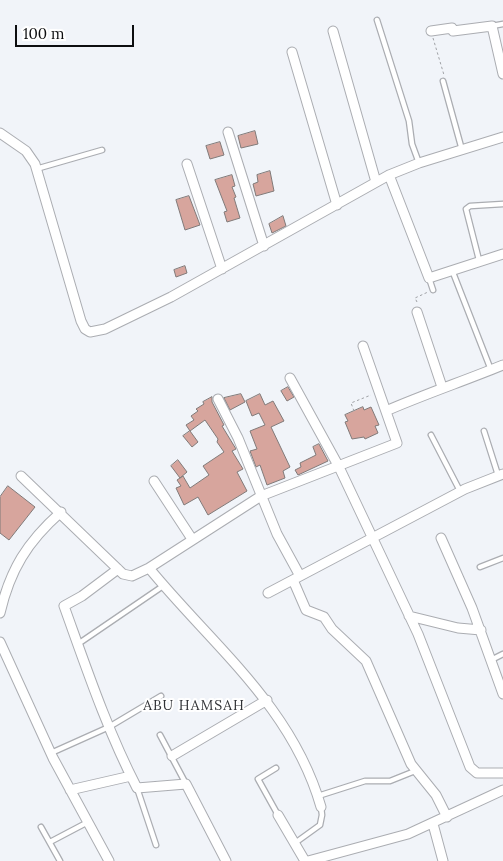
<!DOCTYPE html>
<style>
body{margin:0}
#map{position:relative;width:503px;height:861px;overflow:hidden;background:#f1f4f9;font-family:Lora,serif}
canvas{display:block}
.scale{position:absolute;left:15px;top:25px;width:119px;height:22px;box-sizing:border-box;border:2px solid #0d0e10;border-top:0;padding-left:6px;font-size:15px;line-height:18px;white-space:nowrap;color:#0d0e10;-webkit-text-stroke:4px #fff;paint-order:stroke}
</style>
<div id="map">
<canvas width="503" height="861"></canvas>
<div class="scale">100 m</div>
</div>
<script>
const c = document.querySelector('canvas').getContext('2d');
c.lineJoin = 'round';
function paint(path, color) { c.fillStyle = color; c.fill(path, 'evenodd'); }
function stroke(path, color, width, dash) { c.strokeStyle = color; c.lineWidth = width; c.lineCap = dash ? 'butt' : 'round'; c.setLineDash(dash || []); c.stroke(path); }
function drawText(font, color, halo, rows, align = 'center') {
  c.font = font + ' Lora,serif'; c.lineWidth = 4; c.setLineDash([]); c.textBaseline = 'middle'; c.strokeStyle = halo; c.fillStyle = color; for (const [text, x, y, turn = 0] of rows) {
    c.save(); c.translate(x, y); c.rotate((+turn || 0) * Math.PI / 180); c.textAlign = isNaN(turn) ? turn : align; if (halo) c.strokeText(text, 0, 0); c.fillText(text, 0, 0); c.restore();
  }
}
const building = new Path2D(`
 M255 131 258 144 241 148 238 136Z
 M220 142 224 155 210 159 206 146Z
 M270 171 274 191 256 196 253 184 258 182 257 175Z
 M232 175 235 186 232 187 236 197 234 198 240 218 227 222 224 212 227 211 215 180Z
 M189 196 200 225 185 230 176 200Z
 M283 216 286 226 272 233 269 224Z
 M185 266 187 273 176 277 174 270Z
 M288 387 294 397 287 401 281 391Z
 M241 394 245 402 230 410 224 398Z
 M260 394 265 405 273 401 284 421 271 427 290 467 283 471 285 478 267 485 260 465 256 467 250 451 257 449 250 431 265 425 259 413 252 416 246 401Z
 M212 397V402L224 425 222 426 236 449 232 451 243 469 237 472 247 491 208 515 198 497 184 505 176 488 181 486 177 480 183 476 190 488 209 475 203 466 224 452 217 442 218 439 205 420 190 431 186 425 194 420 191 416 198 411 196 409 204 404 203 402Z
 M363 407 364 410 371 407 379 425 375 426 378 433 365 439 364 437 352 439 345 422 348 421 345 415Z
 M190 431 198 442 192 447 183 436Z
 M319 444 328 461 298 475 295 470 301 467 300 463 316 455 313 447Z
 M178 460 187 472 180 478 171 466Z
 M8 486 35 507 9 540 0 533V497Z`);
paint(building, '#d7a59d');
stroke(building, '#807a79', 1);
const service = new Path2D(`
 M377 20 409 121 412 144 419 163
 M492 26 503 24
 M443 81 462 150
 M36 169 102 150
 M479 260 466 209 470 206 503 204
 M452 270 491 370
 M429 278 433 290
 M484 431 498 475
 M431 435 460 491
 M480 567 503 558
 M78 644 163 586
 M491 660 503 654
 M160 735 186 784
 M51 753 109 727 161 696
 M276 768 258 779 278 815
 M137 788 156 845
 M318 796 365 781H390L415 771
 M41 827 60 861
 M50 842 88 822
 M295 843 320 825 322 815 321 807`);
const minor = new Path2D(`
 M333 31 376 182
 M431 31 452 28 453 31 492 26 503 74
 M292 52 337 205
 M228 132 264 246
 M0 133 26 151 35 164 81 321 85 329 90 332 105 329 171 297 389 175 419 163 503 137
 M187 164 222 269
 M389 175 429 278 503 254
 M417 312 442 387
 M290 378 339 467 418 634 470 767 477 773H503
 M218 399 238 438 277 534 300 576
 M386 411C425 394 464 381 503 365
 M21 476 123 574 132 576 149 568 261 496 397 443 363 346
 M154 481 192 539
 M441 538 472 608 503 694
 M149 568C212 645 292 706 321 807
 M118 569 82 596 64 606C86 667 107 730 137 788L186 784 226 861
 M293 580 306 610 324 617 332 629 366 661 411 764 436 795 447 817
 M268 593 465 489 503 474
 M0 613C10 570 27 542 61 512
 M409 616 458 628 481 630
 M0 642 53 758 109 861
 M172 756 267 700
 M70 790 131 776
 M278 815 305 861
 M433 824 443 861
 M308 861 408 834 503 790`);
stroke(service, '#abadb2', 7);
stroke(minor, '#abadb2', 11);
stroke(new Path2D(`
 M433 38 444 75
 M417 302 415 298 428 292
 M354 411 351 403 371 395`), '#9fa1a5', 1, [2.5, 2.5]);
stroke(service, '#fff', 4.5);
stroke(minor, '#fff', 9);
c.letterSpacing = '1px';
drawText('14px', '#303236', '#fff', [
 ["ABU HAMSAH",194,706]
]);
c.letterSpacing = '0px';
</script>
